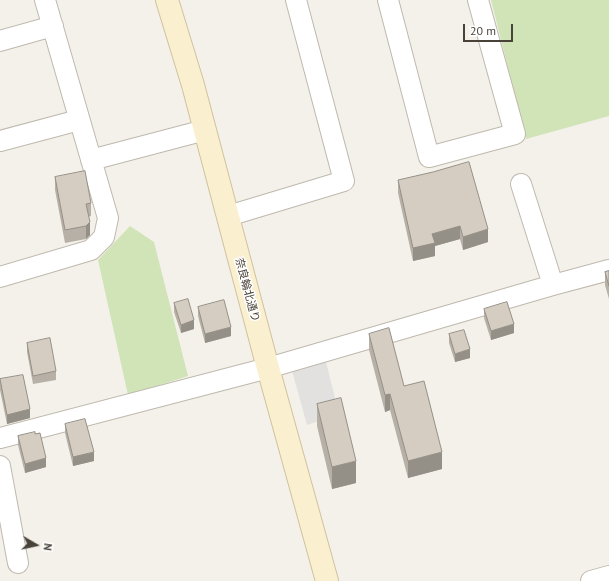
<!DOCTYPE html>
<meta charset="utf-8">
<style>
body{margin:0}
#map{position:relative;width:609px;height:581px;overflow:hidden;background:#f4f1eb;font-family:"PT Sans",sans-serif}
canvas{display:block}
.north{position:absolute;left:16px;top:525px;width:40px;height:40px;-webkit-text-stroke:3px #fff;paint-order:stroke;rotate:99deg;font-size:11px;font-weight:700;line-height:16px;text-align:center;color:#484239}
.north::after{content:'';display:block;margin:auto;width:14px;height:18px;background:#484239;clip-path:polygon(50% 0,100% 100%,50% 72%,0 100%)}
.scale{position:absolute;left:463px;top:24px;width:50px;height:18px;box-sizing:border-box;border:2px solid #484239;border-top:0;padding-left:5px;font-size:12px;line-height:14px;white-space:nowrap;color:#484239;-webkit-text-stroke:3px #fff;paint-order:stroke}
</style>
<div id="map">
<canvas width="609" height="581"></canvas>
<div class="north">N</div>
<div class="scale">20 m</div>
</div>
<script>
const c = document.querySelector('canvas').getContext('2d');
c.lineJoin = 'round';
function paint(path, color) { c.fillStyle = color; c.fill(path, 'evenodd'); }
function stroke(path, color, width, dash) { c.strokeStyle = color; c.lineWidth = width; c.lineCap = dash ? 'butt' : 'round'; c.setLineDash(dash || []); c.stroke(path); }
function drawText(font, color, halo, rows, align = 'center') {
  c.font = font + ' "PT Sans","Noto Sans JP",sans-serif'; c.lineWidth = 3; c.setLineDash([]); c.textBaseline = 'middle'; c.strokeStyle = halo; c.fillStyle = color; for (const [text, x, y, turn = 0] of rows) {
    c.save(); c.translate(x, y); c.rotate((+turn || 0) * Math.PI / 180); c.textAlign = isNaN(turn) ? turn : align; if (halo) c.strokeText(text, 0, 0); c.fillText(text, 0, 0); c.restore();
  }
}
paint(new Path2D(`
 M491 0H609V116L526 139Z
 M130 226 154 242 188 376 128 395 98 260Z`), '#d1e4b8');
paint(new Path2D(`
 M326 362 339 414 307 425 292 371Z`), '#e3e1df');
const street = new Path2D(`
 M388 0 429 157 515 134 478 0
 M0 41 53 26
 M0 141 79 120
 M91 160 205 130
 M521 184 553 285
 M228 216 344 181 296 0
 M0 277 91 250 104 237 108 218 45 0
 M0 438 268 368 553 285 609 270
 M0 466 18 563
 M591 581 609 576`);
const secondary = new Path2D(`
 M167 0 193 85 268 368 327 581`);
stroke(street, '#bfb9ae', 22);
stroke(secondary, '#d0c29e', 24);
stroke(street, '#fff', 20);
stroke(secondary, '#faefcf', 22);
paint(new Path2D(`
 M55 177 91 203V216L88 217 90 235 86 239 65 243 55 190Z
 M398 180 488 242 463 250 460 239 435 246V256L413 261 398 193Z
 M609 271V299L605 285V272Z
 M174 303 194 329 181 333 174 312Z
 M198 307 231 336 205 343 198 316Z
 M484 309 514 333 491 340 484 318Z
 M369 334 404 386 442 469 408 478 390 410 385 412 369 350Z
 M449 334 470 358 455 362 449 343Z
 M27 343 56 371V380L33 384 27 352Z
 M0 379 30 418 7 424 0 390Z
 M317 404 356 483 332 489 317 426Z
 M65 424 94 461 73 466 65 433Z
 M35 434 46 467 25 473 18 445V436Z`), '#b7b0a6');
paint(new Path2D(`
 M90 222V235L86 239V226Z
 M460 226V239L435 246V256L413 261V248L432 234Z
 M488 229V242L463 250V237Z
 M194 320V329L181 333V325Z
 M514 324V333L491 340V331Z
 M231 327V336L205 343V334Z
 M470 349V358L455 362V354Z
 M390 394V410L385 412V395Z
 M30 409V418L7 424V415Z
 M94 452V461L73 466V457Z
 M442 452V469L408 478V461Z
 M46 458V467L25 473V464Z
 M356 461V483L332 489V467Z`), '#959087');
const building = new Path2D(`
 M469 162 488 229 463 237 460 226 432 234 435 243 413 248 398 180 433 172Z
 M85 171 91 203 86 204 90 222 86 226 65 230 55 177Z
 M609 271V286L605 272Z
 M188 299 194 320 181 325 174 303Z
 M224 300 231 327 205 334 198 307Z
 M507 302 514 324 491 331 484 309Z
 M389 328 404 386 424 381 442 452 408 461 390 394 385 395 369 334Z
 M464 330 470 349 455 354 449 334Z
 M50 338 56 371 33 376 27 343Z
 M23 375 30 409 7 415 0 379Z
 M341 398 356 461 332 467 317 404Z
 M85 419 94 452 73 457 65 424Z
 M35 432V434L40 433 46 458 25 464 18 436Z`);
paint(building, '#d5cdc1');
stroke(building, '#959087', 1);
drawText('11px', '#484239', '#fff', [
 ["奈良輪北通り",247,290,75]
]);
</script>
